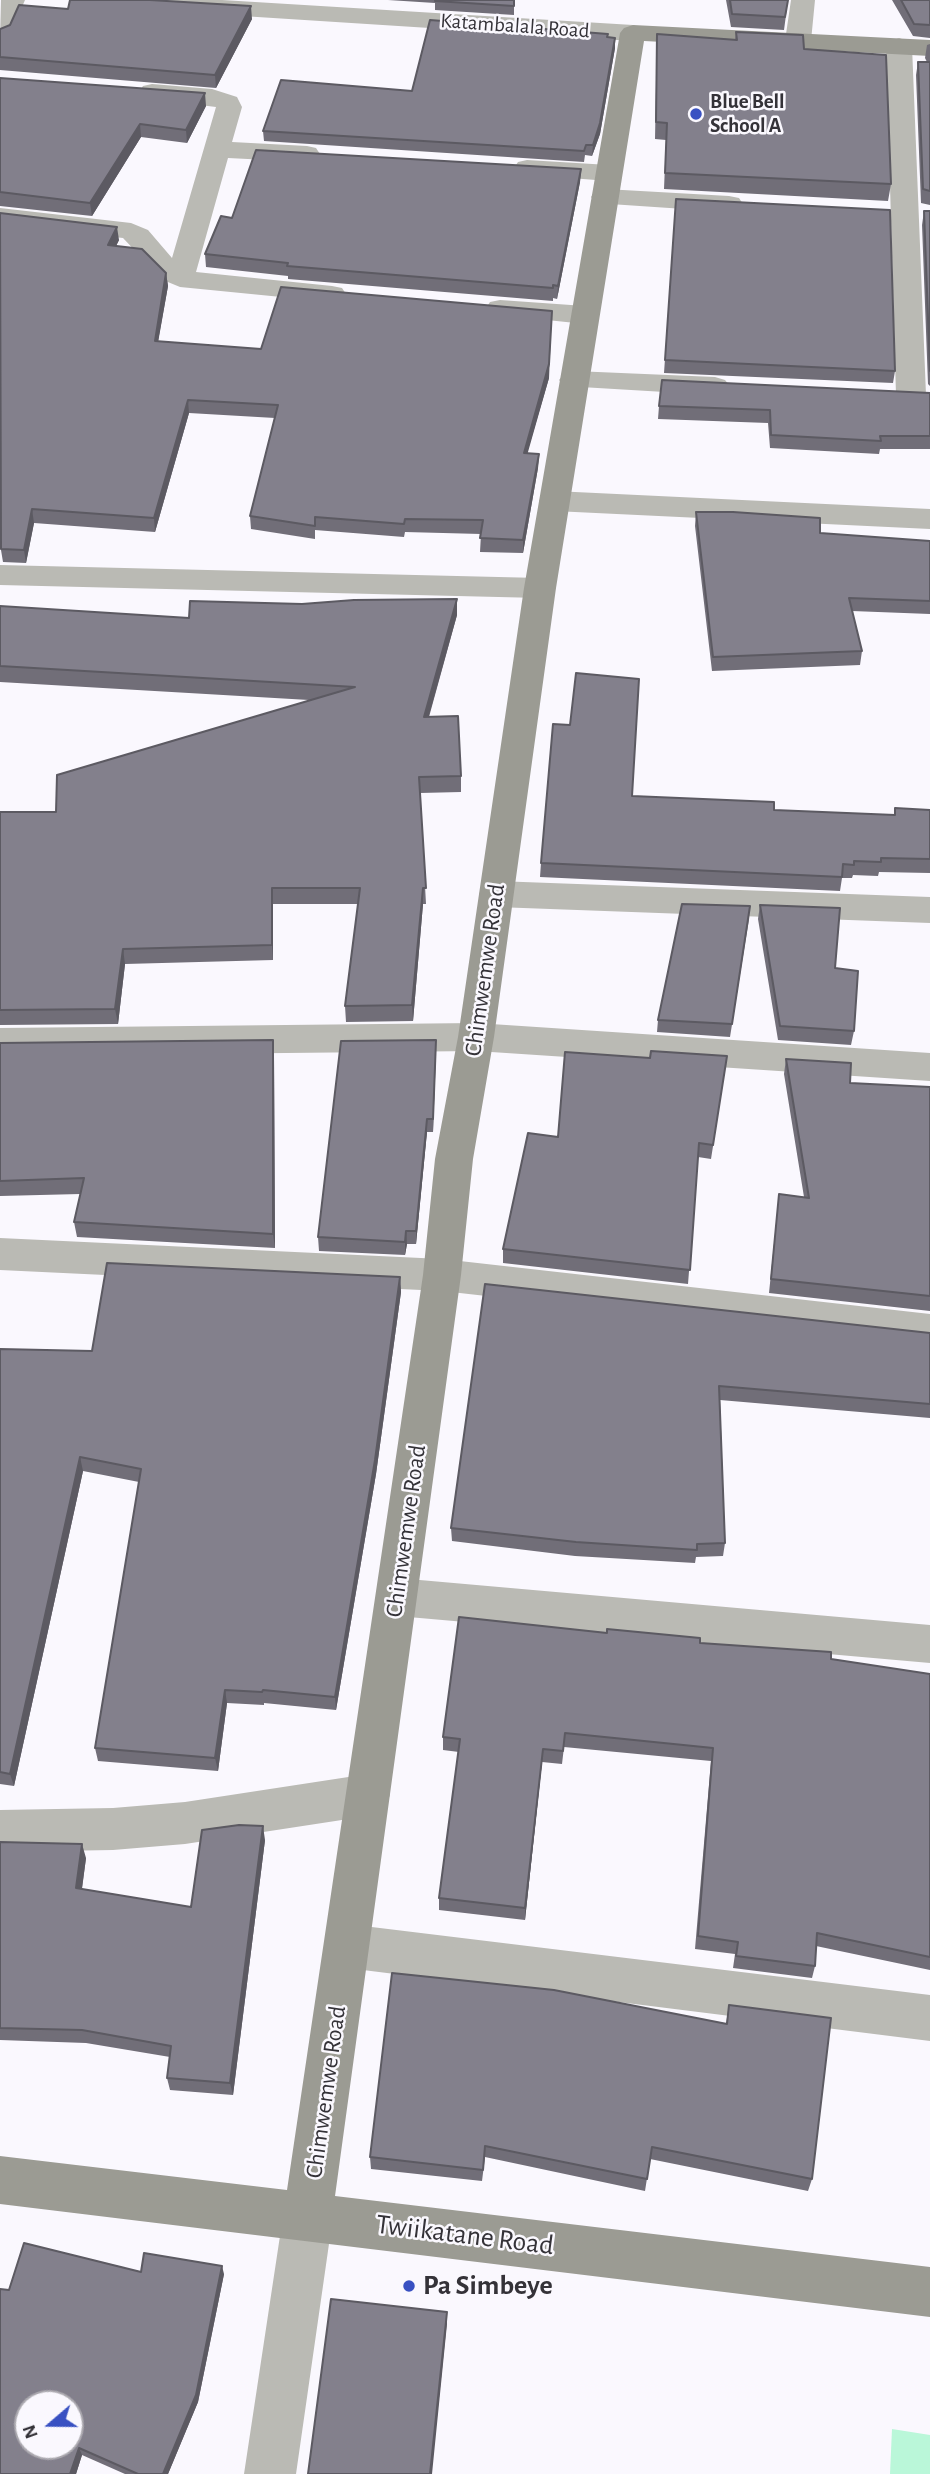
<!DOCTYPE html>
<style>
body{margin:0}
#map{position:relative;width:930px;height:2474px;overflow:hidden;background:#faf8fe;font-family:"Alegreya Sans",sans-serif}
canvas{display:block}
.north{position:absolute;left:14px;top:2390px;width:70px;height:70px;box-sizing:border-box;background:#faf8fe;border:2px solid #aba9af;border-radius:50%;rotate:250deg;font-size:19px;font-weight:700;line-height:28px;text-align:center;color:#343238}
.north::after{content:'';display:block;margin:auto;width:24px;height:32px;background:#3850c2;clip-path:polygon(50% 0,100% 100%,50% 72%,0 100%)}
</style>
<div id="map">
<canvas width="930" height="2474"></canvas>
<div class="north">N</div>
</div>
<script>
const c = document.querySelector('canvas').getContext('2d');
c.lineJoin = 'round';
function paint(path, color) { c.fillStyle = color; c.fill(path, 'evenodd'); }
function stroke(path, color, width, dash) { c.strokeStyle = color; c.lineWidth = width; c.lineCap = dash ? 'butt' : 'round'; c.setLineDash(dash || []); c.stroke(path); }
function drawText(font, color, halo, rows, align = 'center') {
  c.font = font + ' "Alegreya Sans",sans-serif'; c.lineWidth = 5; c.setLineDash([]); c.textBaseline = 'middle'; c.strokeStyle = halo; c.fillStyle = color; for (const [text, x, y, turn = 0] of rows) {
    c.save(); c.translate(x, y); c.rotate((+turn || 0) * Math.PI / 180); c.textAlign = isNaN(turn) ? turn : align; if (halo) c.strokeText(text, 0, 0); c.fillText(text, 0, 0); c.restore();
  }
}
paint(new Path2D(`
 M892 2429 930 2435V2474H890Z`), '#baf7d9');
paint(new Path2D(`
 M1 0H25L9 37 0 40Z
 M89 0H222L633 25 642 28 646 33 642 38 633 41 101 7 92 5Z
 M791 0H815L811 41 807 46 798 49 789 46 785 41Z
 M899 38 908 41 912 46 926 395 921 401 911 404 901 401 896 395 886 46 890 41Z
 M152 84 212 89 237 97 242 107 232 142 307 146 316 148 320 154 316 160 307 162 228 158 196 272 332 286 342 288 346 294 342 300 332 302 180 287 163 280 123 238 0 224V208L131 223 148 230 172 258 216 107 143 98 139 92 143 86Z
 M527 160 609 165 618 167 622 173 618 179 609 181 518 174 514 168 518 162Z
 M605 189 729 196 739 198 743 204 739 210 729 212 595 203 591 197 595 191Z
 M500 300 585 306 595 309 599 315 595 321 585 324 490 314 486 308 490 302Z
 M574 371 715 377 725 380 730 386 725 392 715 395 564 386 559 380 564 374Z
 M554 491 930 509V529L554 511 543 508 539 501 543 494Z
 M0 565 540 578 551 581 556 588 551 595 540 598 0 585Z
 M496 881 930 897V923L496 907 484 903 479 894 484 885Z
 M476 1023 930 1053V1081L476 1051 0 1056V1028Z
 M0 1238 442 1259 930 1314V1346L442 1291 0 1270Z
 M397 1578 930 1625V1663L397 1616 382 1610 376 1597 382 1584Z
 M368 1774 384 1780 390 1795 384 1810 368 1816 185 1844 113 1850 0 1852V1810L113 1808 185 1802Z
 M347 1924 930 1995V2041L347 1968 331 1962 324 1946 331 1930Z
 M308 2191 325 2199 333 2216 296 2474H244L283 2216 291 2199Z`), '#babab4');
paint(new Path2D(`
 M633 25 930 40V56L644 41 556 588 494 1037 473 1159 461 1275 335 2196 930 2267V2317L0 2204V2156L287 2190 423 1275 435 1159 458 1037 524 588 620 33 624 28Z`), '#9b9b93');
paint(new Path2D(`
 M388 0H514V15L435 10V3Z
 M726 0H788L784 30 731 27Z
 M892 0H930V38L913 36Z
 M68 9 252 19 216 88 0 70V29Z
 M736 32 804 49 891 184 888 201 664 189 666 140 655 139 657 34 735 40Z
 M607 37 615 38V48L600 134 592 156 585 155 584 162 264 141 263 131 412 91Z
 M930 44V205L921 203 916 75 918 62H927L925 58 927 45Z
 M0 78 206 106 187 143 141 137 92 216 0 206Z
 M581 169 580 182 557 299 553 298V301L288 279V276L206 267 205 254 232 218Z
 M676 199 895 371 893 383 664 373Z
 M924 211H930V386L928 384 922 225Z
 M0 213 119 240 116 246 166 273 168 286 158 341 549 378 527 453 539 454 538 468 523 553 480 552 481 534 405 532 404 537 315 530V539L251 529 250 516 275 418 189 413 155 532 34 523 26 563 3 562 0 544Z
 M930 393V449H880L879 454 770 448 768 423 658 419 659 406Z
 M696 512 820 533 930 541V614L852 611 862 651 860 665 712 671 695 526Z
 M0 606 189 618 457 615 429 717 461 776V792L420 793 426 904H423L413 1021 346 1022 345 1006 358 904H273V960L125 964 118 1024 0 1025V812H56L309 700 0 682Z
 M632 796 774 810 894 815 895 808 930 810V873L879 872 878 876 853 875 852 878H842L840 891 540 877 541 863Z
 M760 905 835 968 854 1031 851 1045 778 1040 758 919Z
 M749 919 730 1037 657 1032 658 1020Z
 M436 1040 433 1132H427L416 1244H407L405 1255 319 1251 318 1237Z
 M0 1043 274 1056 275 1248 77 1237 74 1222 80 1194 0 1196Z
 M786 1059 850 1083 930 1087V1311L769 1293 779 1194 804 1197 784 1074Z
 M725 1070 711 1159 698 1157 688 1284 503 1263V1249Z
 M400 1277 401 1292 376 1474 336 1710 264 1703V1705L227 1703 218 1771 98 1761 95 1748 139 1482 83 1471 14 1786 0 1784V1349L92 1351Z
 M485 1284 930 1333V1418L720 1400 725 1543 723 1556 696 1557 695 1563 575 1556 452 1541 451 1528Z
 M700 1643 831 1659 930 1674V1970L816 1946 815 1966 812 1978 733 1968 735 1954 695 1949 711 1761 564 1747 562 1764 542 1762 525 1920 439 1910V1898L459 1752 443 1750V1737Z
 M265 1840 233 2095 170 2090 167 2078 170 2057 86 2043 0 2040V1842L86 1858 82 1889 191 1907Z
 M729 2005 812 2179 808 2191 650 2159 645 2191 485 2157 482 2181 371 2169 370 2157 726 2024Z
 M141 2272 224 2274 198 2402 168 2474H125L82 2455 76 2474 9 2290Z`), '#716e78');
paint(new Path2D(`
 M251 6 252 19 216 88 215 75Z
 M615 38V48L600 134 592 156 593 145Z
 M205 93 206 106 187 143 186 130Z
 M140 124 141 137 92 216 90 203Z
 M581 169 580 182 557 299 558 286Z
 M117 227 119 240 110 258 108 245Z
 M166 273 168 286 156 354 155 341Z
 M552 311 549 378 524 466V453Z
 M188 400 189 413 155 532 154 518Z
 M539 454 538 468 523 553V540Z
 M32 509 34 523 26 563 24 550Z
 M457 599V615L424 733V717Z
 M272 888 273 904V960L272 945Z
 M423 888V904L413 1021 412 1005Z
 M123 949 125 964 118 1024 115 1009Z
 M273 1040 274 1056 275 1248 273 1234Z
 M436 1040V1054L433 1132V1119Z
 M427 1119V1132L416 1244V1231Z
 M406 1231 407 1244 405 1255V1242Z
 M400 1277 401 1292 376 1474 336 1710 335 1697Z
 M80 1457 83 1471 14 1786 10 1774Z
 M225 1690 227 1703 218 1771 215 1758Z
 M543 1749 542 1762 525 1920V1908Z
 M263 1826 265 1840 233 2095 230 2083Z
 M82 1844 86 1858 80 1902 76 1888Z
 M222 2266 224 2274 198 2402 168 2474H163Z
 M447 2312V2324L432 2474H430Z
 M79 2448 82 2455 76 2474H70Z`), '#5c5a62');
const building = new Path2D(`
 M70 0H150L251 6 215 75 0 57V29L10 25 19 5 68 9Z
 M435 0H514V6L435 1Z
 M730 0H788L785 17 732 14Z
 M901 0H930V25L914 24Z
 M430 20 608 34 607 37 615 38 600 123 593 145H586L584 151 263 131 281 80 412 91Z
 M736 32 803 35 804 49 886 55 891 184 665 173 667 123 656 122 657 34 737 40Z
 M918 62H930V191L923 189Z
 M0 78 205 93 186 130 140 124 90 203 0 192Z
 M256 150 581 169 558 286 553 285V288L287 266 288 263 205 254 221 216 232 218Z
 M676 199 890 210 895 371 665 360Z
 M924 211H930V371Z
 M0 213 117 227 108 245 142 249 166 273 155 341 261 349 281 287 552 311 549 364 524 453 539 454 523 540 480 538 483 520 405 519 404 524 315 517V526L250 516 278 405 188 400 154 518 32 509 24 550 1 549Z
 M662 380 930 393V436H880L881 441 771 435 770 410 659 406Z
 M696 512H733L820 518V533L930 541V601L849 598 862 651 713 657Z
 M457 599 424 717 458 716 461 776 419 777 426 888H423L412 1005 345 1006 360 888H272V945L123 949 115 1009 0 1010V812H56L57 775 355 687 0 666V606L189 618 190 601 302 604 354 600Z
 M576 673 639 679 632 796 774 802V810L895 815V808L930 810V859L881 858V862L854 861V865L843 864 842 877 541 863 553 724 570 725Z
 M682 904 750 906 732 1024 658 1020Z
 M760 905 840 908 835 968 858 971 854 1031 780 1026Z
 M273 1040V1234L74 1222 84 1178 0 1181V1043Z
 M436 1040 433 1119H427L416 1231H406L405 1242 318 1237 341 1041Z
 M651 1051 727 1056 713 1145 699 1143 690 1270 503 1249 528 1133 558 1137 565 1052 650 1058Z
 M786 1059 851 1063 850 1083 930 1087V1296L771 1279 779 1194 809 1198Z
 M107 1263 400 1277 375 1460 335 1697 263 1690 262 1692 225 1690 215 1758 95 1748 141 1469 80 1457 10 1774 0 1772V1349L92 1351Z
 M485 1284 930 1333V1404L719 1386 725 1543 697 1544V1550L576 1542 451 1528Z
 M459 1617 607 1633V1629L700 1638V1643L831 1652V1659L930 1674V1957L817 1933 815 1966 736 1956 738 1942 698 1936 713 1748 565 1733 563 1751 543 1749 525 1908 439 1898 460 1739 443 1737Z
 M239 1825 263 1826 230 2083 167 2078 171 2046 82 2030 0 2028V1842L82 1844 76 1888 191 1907 202 1830Z
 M392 1973 554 1990 727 2024 729 2005 831 2018 812 2179 652 2147 647 2179 485 2146 483 2170 370 2157Z
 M24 2243 141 2272 144 2253 222 2266 196 2395 163 2474H138L79 2448 70 2474H0V2289L9 2290ZM28 2404H70V2446H28Z
 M331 2299 447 2312 430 2474H308Z`);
paint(building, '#83808c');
stroke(building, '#5c5a62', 2);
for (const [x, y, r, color] of [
 [696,114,7,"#3850c2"],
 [409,2286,7,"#3850c2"]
]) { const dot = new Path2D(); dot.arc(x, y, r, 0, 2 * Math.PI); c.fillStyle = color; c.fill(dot); stroke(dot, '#faf8fe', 2.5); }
drawText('21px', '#343238', '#faf8fe', [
 ["Katambalala Road",515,26,4]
]);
drawText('bold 21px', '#343238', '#faf8fe', [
 ["Blue Bell",710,102],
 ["School A",710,126]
], 'left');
drawText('24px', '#343238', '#faf8fe', [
 ["Chimwemwe Road",485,970,-82],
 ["Chimwemwe Road",406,1531,-82],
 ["Chimwemwe Road",326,2092,-82]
]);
drawText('28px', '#343238', '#faf8fe', [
 ["Twiikatane Road",465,2235,7]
]);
drawText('bold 28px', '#343238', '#faf8fe', [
 ["Pa Simbeye",423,2286]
], 'left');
</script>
